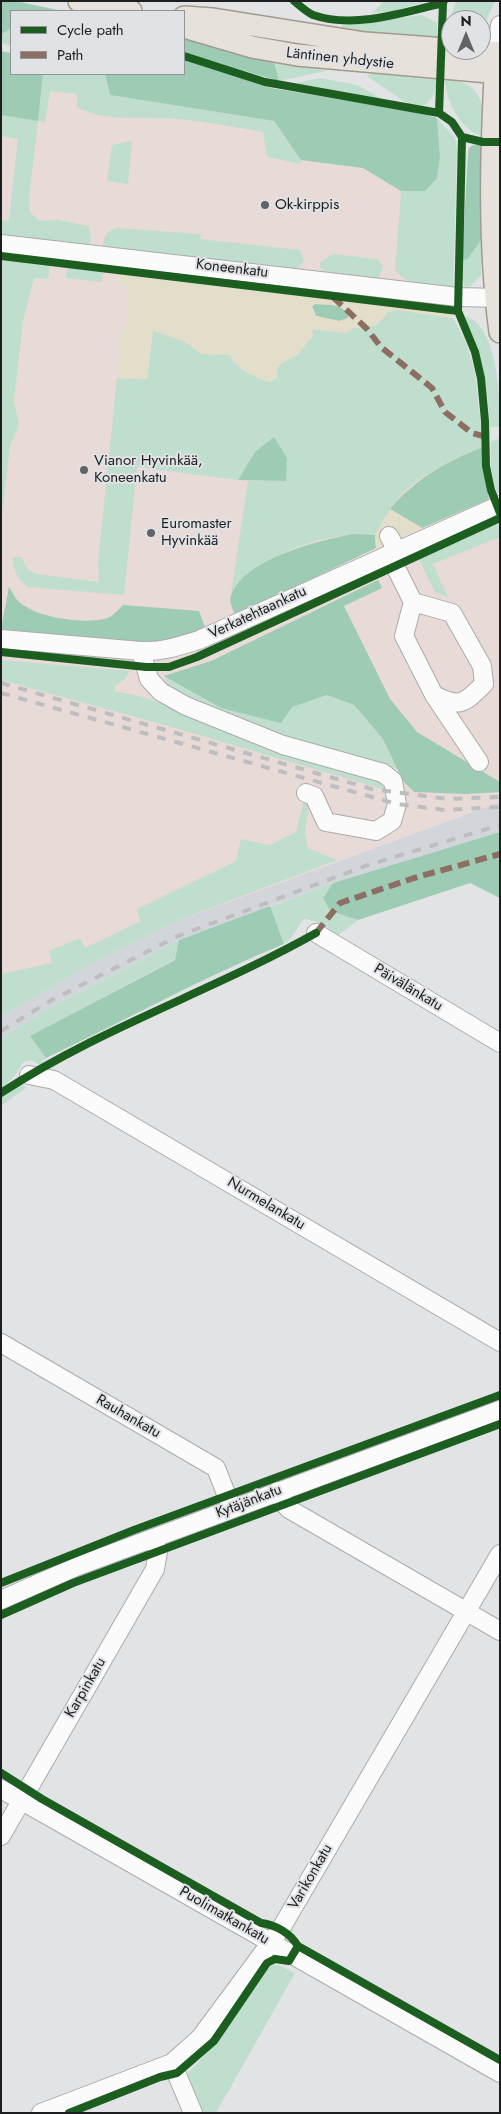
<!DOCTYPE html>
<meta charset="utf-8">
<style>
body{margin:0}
#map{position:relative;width:501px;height:2114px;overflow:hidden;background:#e2e3e4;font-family:Jost,sans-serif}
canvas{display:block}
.frame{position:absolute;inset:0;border:2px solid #1d1e1f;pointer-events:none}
.legend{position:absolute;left:10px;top:10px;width:175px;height:65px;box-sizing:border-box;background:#e1e2e5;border:1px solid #939496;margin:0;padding:6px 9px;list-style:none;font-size:15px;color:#1d1e1f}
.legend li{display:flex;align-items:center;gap:10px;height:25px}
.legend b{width:25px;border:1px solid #939496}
.north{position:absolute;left:441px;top:10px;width:50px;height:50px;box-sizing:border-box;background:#e1e2e5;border:1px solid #939496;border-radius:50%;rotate:0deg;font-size:14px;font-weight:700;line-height:20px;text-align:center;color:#1d1e1f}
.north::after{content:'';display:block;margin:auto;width:18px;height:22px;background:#626364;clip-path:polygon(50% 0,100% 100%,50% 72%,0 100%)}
</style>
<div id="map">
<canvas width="501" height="2114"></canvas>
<div class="frame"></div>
<ul class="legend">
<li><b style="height:6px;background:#1b5e20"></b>Cycle path</li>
<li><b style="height:6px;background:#8d6e63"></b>Path</li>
</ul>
<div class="north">N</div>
</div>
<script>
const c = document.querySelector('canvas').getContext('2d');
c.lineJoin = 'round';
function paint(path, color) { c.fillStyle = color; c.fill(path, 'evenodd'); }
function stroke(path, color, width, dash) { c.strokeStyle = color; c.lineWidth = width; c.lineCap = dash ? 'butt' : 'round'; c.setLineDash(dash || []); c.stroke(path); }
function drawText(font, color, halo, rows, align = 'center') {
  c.font = font + ' Jost,sans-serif'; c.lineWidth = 4; c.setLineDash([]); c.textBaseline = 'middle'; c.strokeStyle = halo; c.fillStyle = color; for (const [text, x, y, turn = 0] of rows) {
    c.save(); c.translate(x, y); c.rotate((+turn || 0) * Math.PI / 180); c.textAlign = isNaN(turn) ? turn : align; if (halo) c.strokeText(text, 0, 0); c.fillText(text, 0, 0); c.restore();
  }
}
paint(new Path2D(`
 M500 802V832L333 883 179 940 48 1009 1 1038V1017L94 962 179 920Z`), '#d2d6db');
paint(new Path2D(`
 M1 69 11 74 376 155 401 191 452 255 451 317 481 500 500 524V802L179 920 1 993Z`), '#e8dad7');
paint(new Path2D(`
 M384 1H427L394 11 372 13Z
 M456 1H495L481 33V20H451V43H447L448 25Z
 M422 15 437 23V42L387 39 342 29V25Z
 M11 29V46L1 43V34Z
 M273 58 317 67 326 71 279 81Z
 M379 73 438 77C436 89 434 99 423 106L408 104 368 77V75Z
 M43 74H105L110 95 274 121 301 160V164L267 157 263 132C234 127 205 121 175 119 143 116 106 123 77 107V94L50 91 45 122 38 121 29 199 30 212 39 221 58 220 89 226 91 242 88 245 1 234V220L9 221 18 139 1 136V115L38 121Z
 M320 78 357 85 386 101 296 86V83Z
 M445 78C483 83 484 103 483 136 460 131 445 99 445 78Z
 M437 118 455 138 457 148 453 287C432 285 408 287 395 270L401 191H425L440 156Z
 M132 141 128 184 107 181 112 145Z
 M117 228 201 234 200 239 300 250 304 261 296 269 103 247C104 237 106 230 117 228Z
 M482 239 481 276 470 286 465 287 462 278V259L467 260Z
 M333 254 377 259 383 266 378 279 326 273 320 267V262Z
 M1 260 50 266 48 279 34 278 23 321 14 401 19 425 10 446 1 523Z
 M67 268 103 272 102 282 66 278Z
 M398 310 453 318 467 345 475 372 483 447C456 457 428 471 406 490 393 502 384 520 375 535 322 532 264 552 231 594L248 481H286L255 452 238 480 137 467 124 595 28 587C18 580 12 569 13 557H21L28 570 37 574 99 582 98 562 117 378 147 379 153 330 184 341 202 354 229 355C238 370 254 377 270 382L281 362 298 355 305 342 313 337 312 329 346 333 353 328 377 325 388 312Z
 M465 316C498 325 500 399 500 427H490C488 402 487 373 477 349 472 339 463 326 465 316Z
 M500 439V488L497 494 491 467V441Z
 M494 525H500V537L433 564 448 597 435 592 419 559Z
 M1 660 130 671 124 680 115 686 114 691 143 697 375 779 382 784 386 790 161 724 1 680Z
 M164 676 221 708 292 707 327 695 353 705 383 739 397 769 242 725 170 689Z
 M304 801H309L305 834 308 848 337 860 179 920 94 962 1 1017V974L52 963 49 951 80 938 85 948 140 921 137 909 236 861 241 839 270 845 296 832Z
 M333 883 323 898 330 911 358 920 337 936C327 925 318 921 304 919 297 927 294 938 284 944L270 907Z
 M179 940 175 959 31 1036 46 1058 40 1065 31 1060 23 1062 14 1077 1 1088V1038L48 1009Z
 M21 1083 26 1088 1 1106V1096Z
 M274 1965H279L295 1973 216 2113H204L195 2097 187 2074 214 2045 268 1968Z`), '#c0decd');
paint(new Path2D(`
 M1 1H15L63 11H11V29L1 34Z
 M184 38 273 58 279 81 184 53Z
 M1 51 11 53V74H43L38 121 1 115Z
 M184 59 271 88 420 113 437 118 440 156 437 178 425 191H401L363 168 301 160 274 121 110 95 105 74H184Z
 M483 144 482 239 467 260 462 259 468 155 469 148 473 145Z
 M315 304C328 305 340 303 348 314V318L339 321 316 316 312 306Z
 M274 437 287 458 286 481 238 480 255 452Z
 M483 447 489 499 422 528 390 509C415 479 447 461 483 447Z
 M353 534 375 535 376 548 235 615C232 608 228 599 232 593 249 557 318 541 353 534Z
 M378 580 382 588 344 606 390 699 417 732 500 782V792L467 794 414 792 403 781 383 739 354 705 327 695 292 707 281 723 221 708 164 676 211 661Z
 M9 587C12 591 14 596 17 600 34 618 86 625 108 618 113 616 119 609 123 605L199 611 205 627 193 634 162 642H137L1 629Z
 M500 832V898L470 883 358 920 330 911 323 898 333 883Z
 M270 906 284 944C203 977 126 1020 46 1058L30 1036 175 960 179 940Z`), '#9ecbb4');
paint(new Path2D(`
 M120 274 403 306 449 312 453 318 398 310 388 312 377 325 353 328 346 333 312 329 313 337C306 342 303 350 297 355 290 360 282 361 276 368L278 378 270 382C254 377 238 370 229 355L202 354 184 341 153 331 147 379 117 378 122 327 127 328V285L119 284ZM315 304C328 305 340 303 348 314V318L339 321 316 316 312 306Z
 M390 509 422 528 376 548 375 535Z`), '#e3deca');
const minor = new Path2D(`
 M496 53 500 25
 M1 244 458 297 500 298
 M389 536 397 551
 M389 554 413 602 404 636 434 695 479 762
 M413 602 452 613 482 666 484 684C463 704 461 708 434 695
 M1 639 141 651C162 652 179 646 199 640L500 505
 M141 651 149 679 161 692 186 706 283 745 383 773 393 781 397 804 392 821 376 831 326 822 314 796 306 793
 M316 933 500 1043
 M29 1075 54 1080 500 1342
 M1 1343 216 1468 232 1509
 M278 1491 284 1504 289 1509 500 1631
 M1 1600 78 1566 500 1410
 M1 1789 500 2073
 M1 1836 155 1569 158 1552 154 1538
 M172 2063 193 2113
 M41 2113 172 2063 200 2038 280 1930 500 1554`);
const major = new Path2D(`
 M79 1 131 11
 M184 17 213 19 365 43 500 53
 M184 27 252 47 297 55 500 73
 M496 58C491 150 488 241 500 332`);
stroke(minor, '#aaabac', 20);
stroke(major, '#a29a8d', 24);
stroke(minor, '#fbfbfb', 18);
stroke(major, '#e6e1da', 21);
stroke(new Path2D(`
 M1 683 372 789 448 799 500 797
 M1 693 397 804 445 810 500 807
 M1 1031 52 1000 178 936 368 865 500 825`), '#bdbebf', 4, [9, 9]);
stroke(new Path2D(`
 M333 297 367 329 381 347 432 388 445 412 472 433 486 437
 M316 933 340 903 414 878 500 854`), '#8d6e63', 6, [12, 6]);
stroke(new Path2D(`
 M294 1C299 5 306 12 313 15 353 29 403 13 443 3
 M184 56 265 82 439 113 452 122 462 137 483 142H500
 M439 113 443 3 444 1
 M462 137 458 311 475 352 481 378 485 421 486 466 491 490 500 513
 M1 256 458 311
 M1 652 146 667H169L197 657 500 518
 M1 1093C100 1028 213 991 316 933
 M1 1583 134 1530 500 1395
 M1 1615 73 1583 500 1424
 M1 1773 42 1799 261 1923C276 1925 290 1933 298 1946L500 2060
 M69 2113 160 2077 177 2073 214 2041 267 1963 275 1959 289 1961 298 1946`), '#1b5e20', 8);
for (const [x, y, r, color] of [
 [265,205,5,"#626364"],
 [84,470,5,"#626364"],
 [151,533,5,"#626364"]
]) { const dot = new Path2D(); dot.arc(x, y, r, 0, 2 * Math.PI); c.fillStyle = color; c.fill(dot); stroke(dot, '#e1e2e5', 2); }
drawText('15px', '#1d1e1f', '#e1e2e5', [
 ["Läntinen yhdystie",340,59,6],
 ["Koneenkatu",232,269,7],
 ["Verkatehtaankatu",258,613,-25],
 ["Päivälänkatu",408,988,31],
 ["Nurmelankatu",266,1204,31],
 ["Rauhankatu",128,1417,30],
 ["Kytäjänkatu",249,1502,-21],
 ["Karpinkatu",86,1688,-60],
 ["Varikonkatu",311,1877,-60],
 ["Puolimatkankatu",224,1916,30]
]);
drawText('15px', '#1d1e1f', '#e1e2e5', [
 ["Ok-kirppis",275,205],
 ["Vianor Hyvinkää,",94,461],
 ["Koneenkatu",94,478],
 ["Euromaster",161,524],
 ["Hyvinkää",161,541]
], 'left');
</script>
